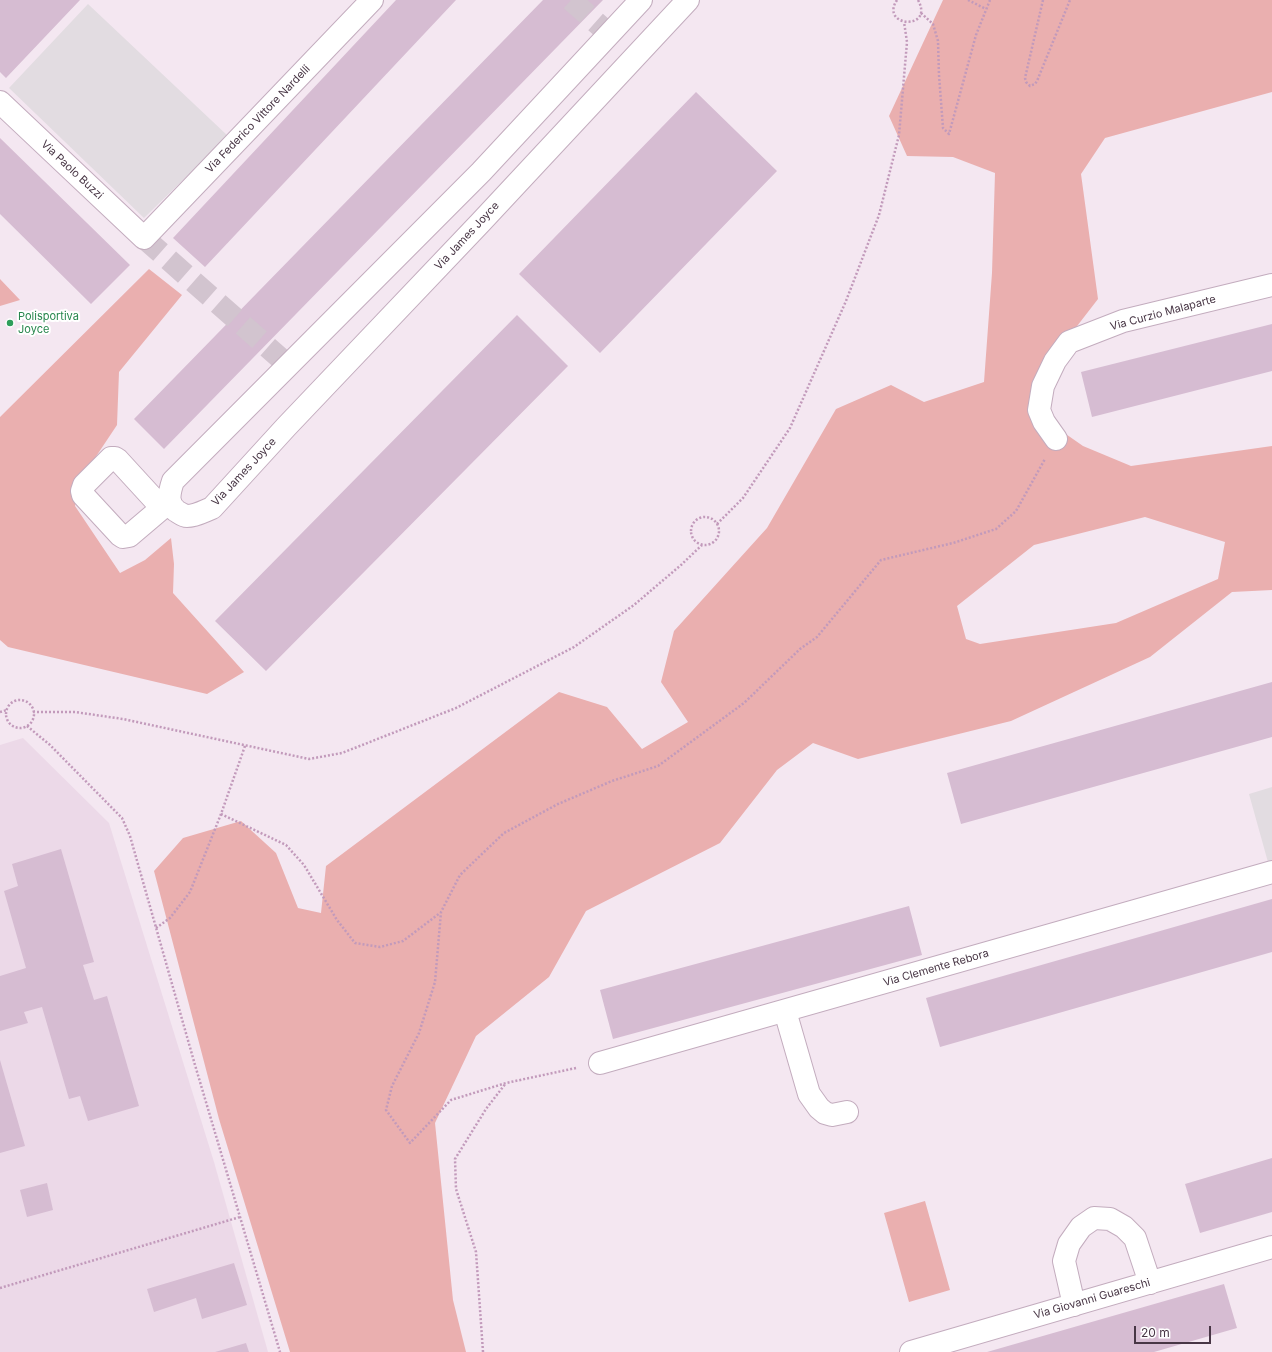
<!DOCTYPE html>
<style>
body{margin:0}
#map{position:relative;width:1272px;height:1352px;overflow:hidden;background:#f4e7f1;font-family:Inter,sans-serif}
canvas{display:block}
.scale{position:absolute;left:1134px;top:1326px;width:77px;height:18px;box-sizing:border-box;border:2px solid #483645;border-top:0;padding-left:5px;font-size:12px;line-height:14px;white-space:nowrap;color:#483645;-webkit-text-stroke:3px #fff;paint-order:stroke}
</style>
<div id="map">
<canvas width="1272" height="1352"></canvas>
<div class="scale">20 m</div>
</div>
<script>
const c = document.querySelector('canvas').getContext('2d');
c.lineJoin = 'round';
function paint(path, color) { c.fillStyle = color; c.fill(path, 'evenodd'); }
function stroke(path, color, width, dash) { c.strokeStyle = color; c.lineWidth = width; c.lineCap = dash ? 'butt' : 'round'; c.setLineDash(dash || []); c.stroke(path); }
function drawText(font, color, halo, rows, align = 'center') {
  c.font = font + ' Inter,sans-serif'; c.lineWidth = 4; c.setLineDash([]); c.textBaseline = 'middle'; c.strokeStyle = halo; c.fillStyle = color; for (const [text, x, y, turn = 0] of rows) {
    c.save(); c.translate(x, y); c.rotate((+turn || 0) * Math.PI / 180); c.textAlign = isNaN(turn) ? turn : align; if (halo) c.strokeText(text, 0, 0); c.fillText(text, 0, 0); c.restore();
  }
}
paint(new Path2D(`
 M23 738 109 823 214 1162 268 1352H0V745Z`), '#ecd9e8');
paint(new Path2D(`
 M943 0H1272V92L1105 138 1081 174 1098 299 1057 352 1040 416 1083 446 1131 466 1272 446V590L1232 592 1150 657 1011 721 858 759 813 743 777 770 720 843 586 911 549 977 476 1036 435 1123 453 1300 466 1352H290L219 1119 154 871 183 838 241 821 276 853 298 908 321 913 326 866 559 692 607 707 642 749 688 722 661 682 674 631 767 528 836 409 891 385 924 402 984 382 992 273 995 173 953 157 907 156 889 116ZM1145 517 1225 542 1218 579 1116 623 980 644 966 639 957 606 1034 545Z
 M149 269 182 295 119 372 117 425 81 479 75 506 120 573 145 560 171 538 174 564 173 593 244 672 207 694 8 647 0 640V417Z
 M0 279 20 300 0 306Z
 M925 1201 950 1290 909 1302 884 1213Z`), '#eaafaf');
paint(new Path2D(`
 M88 4 228 136 144 218 9 88Z
 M1272 787V872L1271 873 1249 794Z`), '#e2dce1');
paint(new Path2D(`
 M0 0H80L6 78 0 72Z
 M396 0H456L205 267 173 238Z
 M543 0H603L164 449 134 419Z
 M696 92 777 171 600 353 519 274Z
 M0 138 130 265 91 304 0 214Z
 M517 315 568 366 266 671 215 621Z
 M1272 324V371L1092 417 1081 372Z
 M1272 682V737L961 824 947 773Z
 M61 849 94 962 83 965 94 1000 107 996 139 1106 88 1121 80 1096 69 1099 42 1007 24 1012 28 1023 0 1031V976L26 968 4 891 18 886 12 864Z
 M1272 899V952L940 1047 926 998Z
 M909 906 922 955 613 1039 600 990Z
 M0 1060 25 1146 0 1153Z
 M1272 1158V1212L1200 1233 1185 1184Z
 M47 1183 53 1210 27 1217 20 1190Z
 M234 1263 247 1305 202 1319 196 1298 154 1312 147 1289Z
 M1224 1284 1237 1328 1154 1352H987Z
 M246 1343 249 1352H215Z`), '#d6bcd2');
stroke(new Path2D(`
 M571 0 609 34
 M144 238 288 365`), '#d2c4cf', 22, [22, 11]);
const minor = new Path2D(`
 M641 0 481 172 173 481C169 493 166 505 178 512 181 514 185 516 187 516 196 516 204 511 212 508L286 427 481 222 688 0
 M0 102 144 238 372 0
 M1056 439 1044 422 1039 410 1043 386 1055 361 1069 342 1123 321 1272 285
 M111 458H115L118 460 162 508 129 536 123 537 120 535 83 495 82 491 84 485Z
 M785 1011 809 1094 819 1108 825 1113 832 1115 847 1112
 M600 1063 1272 872
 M1074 1305 1064 1261 1069 1244 1081 1227 1094 1218 1110 1219 1124 1227 1135 1238 1150 1283
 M911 1352 1272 1247`);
stroke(minor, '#c3acbe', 24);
stroke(new Path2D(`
 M897 0C879 27 935 31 918 0
 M968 0 986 9
 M1043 0 1025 78 1026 82 1030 86 1035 84 1037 81 1070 0
 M921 13 933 24 938 41 939 75 943 128 949 134 976 35 990 0
 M691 531a14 14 0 1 1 28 0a14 14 0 1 1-28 0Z
 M717 524 743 498 790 428 846 301 879 215 899 135 907 42 904 22
 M6 714a14 14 0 1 1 28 0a14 14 0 1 1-28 0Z
 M0 712 7 710
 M33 712H75L123 719 309 759 342 753 456 708 574 647 634 605 681 565 702 545
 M27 726 50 745 122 818 130 836 195 1065 280 1352
 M245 746 221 814 286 845 304 865 337 920 355 943 380 947 403 941 440 913
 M156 928 170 918 190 892 221 814
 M576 1068 506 1083 451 1100 410 1143 386 1110 392 1086 419 1033 435 982 441 912 460 875 504 833 558 804 612 781 658 766 744 703 800 649 817 637 881 560 953 543 996 529 1016 511 1045 459
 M0 1288 240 1217
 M483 1352 476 1252 456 1189 455 1159 486 1109 506 1083`), '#c29abb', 2.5, [2, 2]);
stroke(minor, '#fff', 22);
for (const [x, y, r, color] of [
 [10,323,4,"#2e9e5b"]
]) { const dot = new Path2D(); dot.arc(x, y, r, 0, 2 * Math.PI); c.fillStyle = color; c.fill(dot); stroke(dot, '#fff', 1.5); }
drawText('11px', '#483645', '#fff', [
 ["Via Federico Vittore Nardelli",258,119,-46],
 ["Via Paolo Buzzi",72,170,43],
 ["Via James Joyce",467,236,-47],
 ["Via Curzio Malaparte",1163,313,-15],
 ["Via James Joyce",244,472,-47],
 ["Via Clemente Rebora",936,968,-16],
 ["Via Giovanni Guareschi",1092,1299,-16]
]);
drawText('11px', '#27864d', '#fff', [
 ["Polisportiva",18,317],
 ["Joyce",18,330]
], 'left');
</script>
